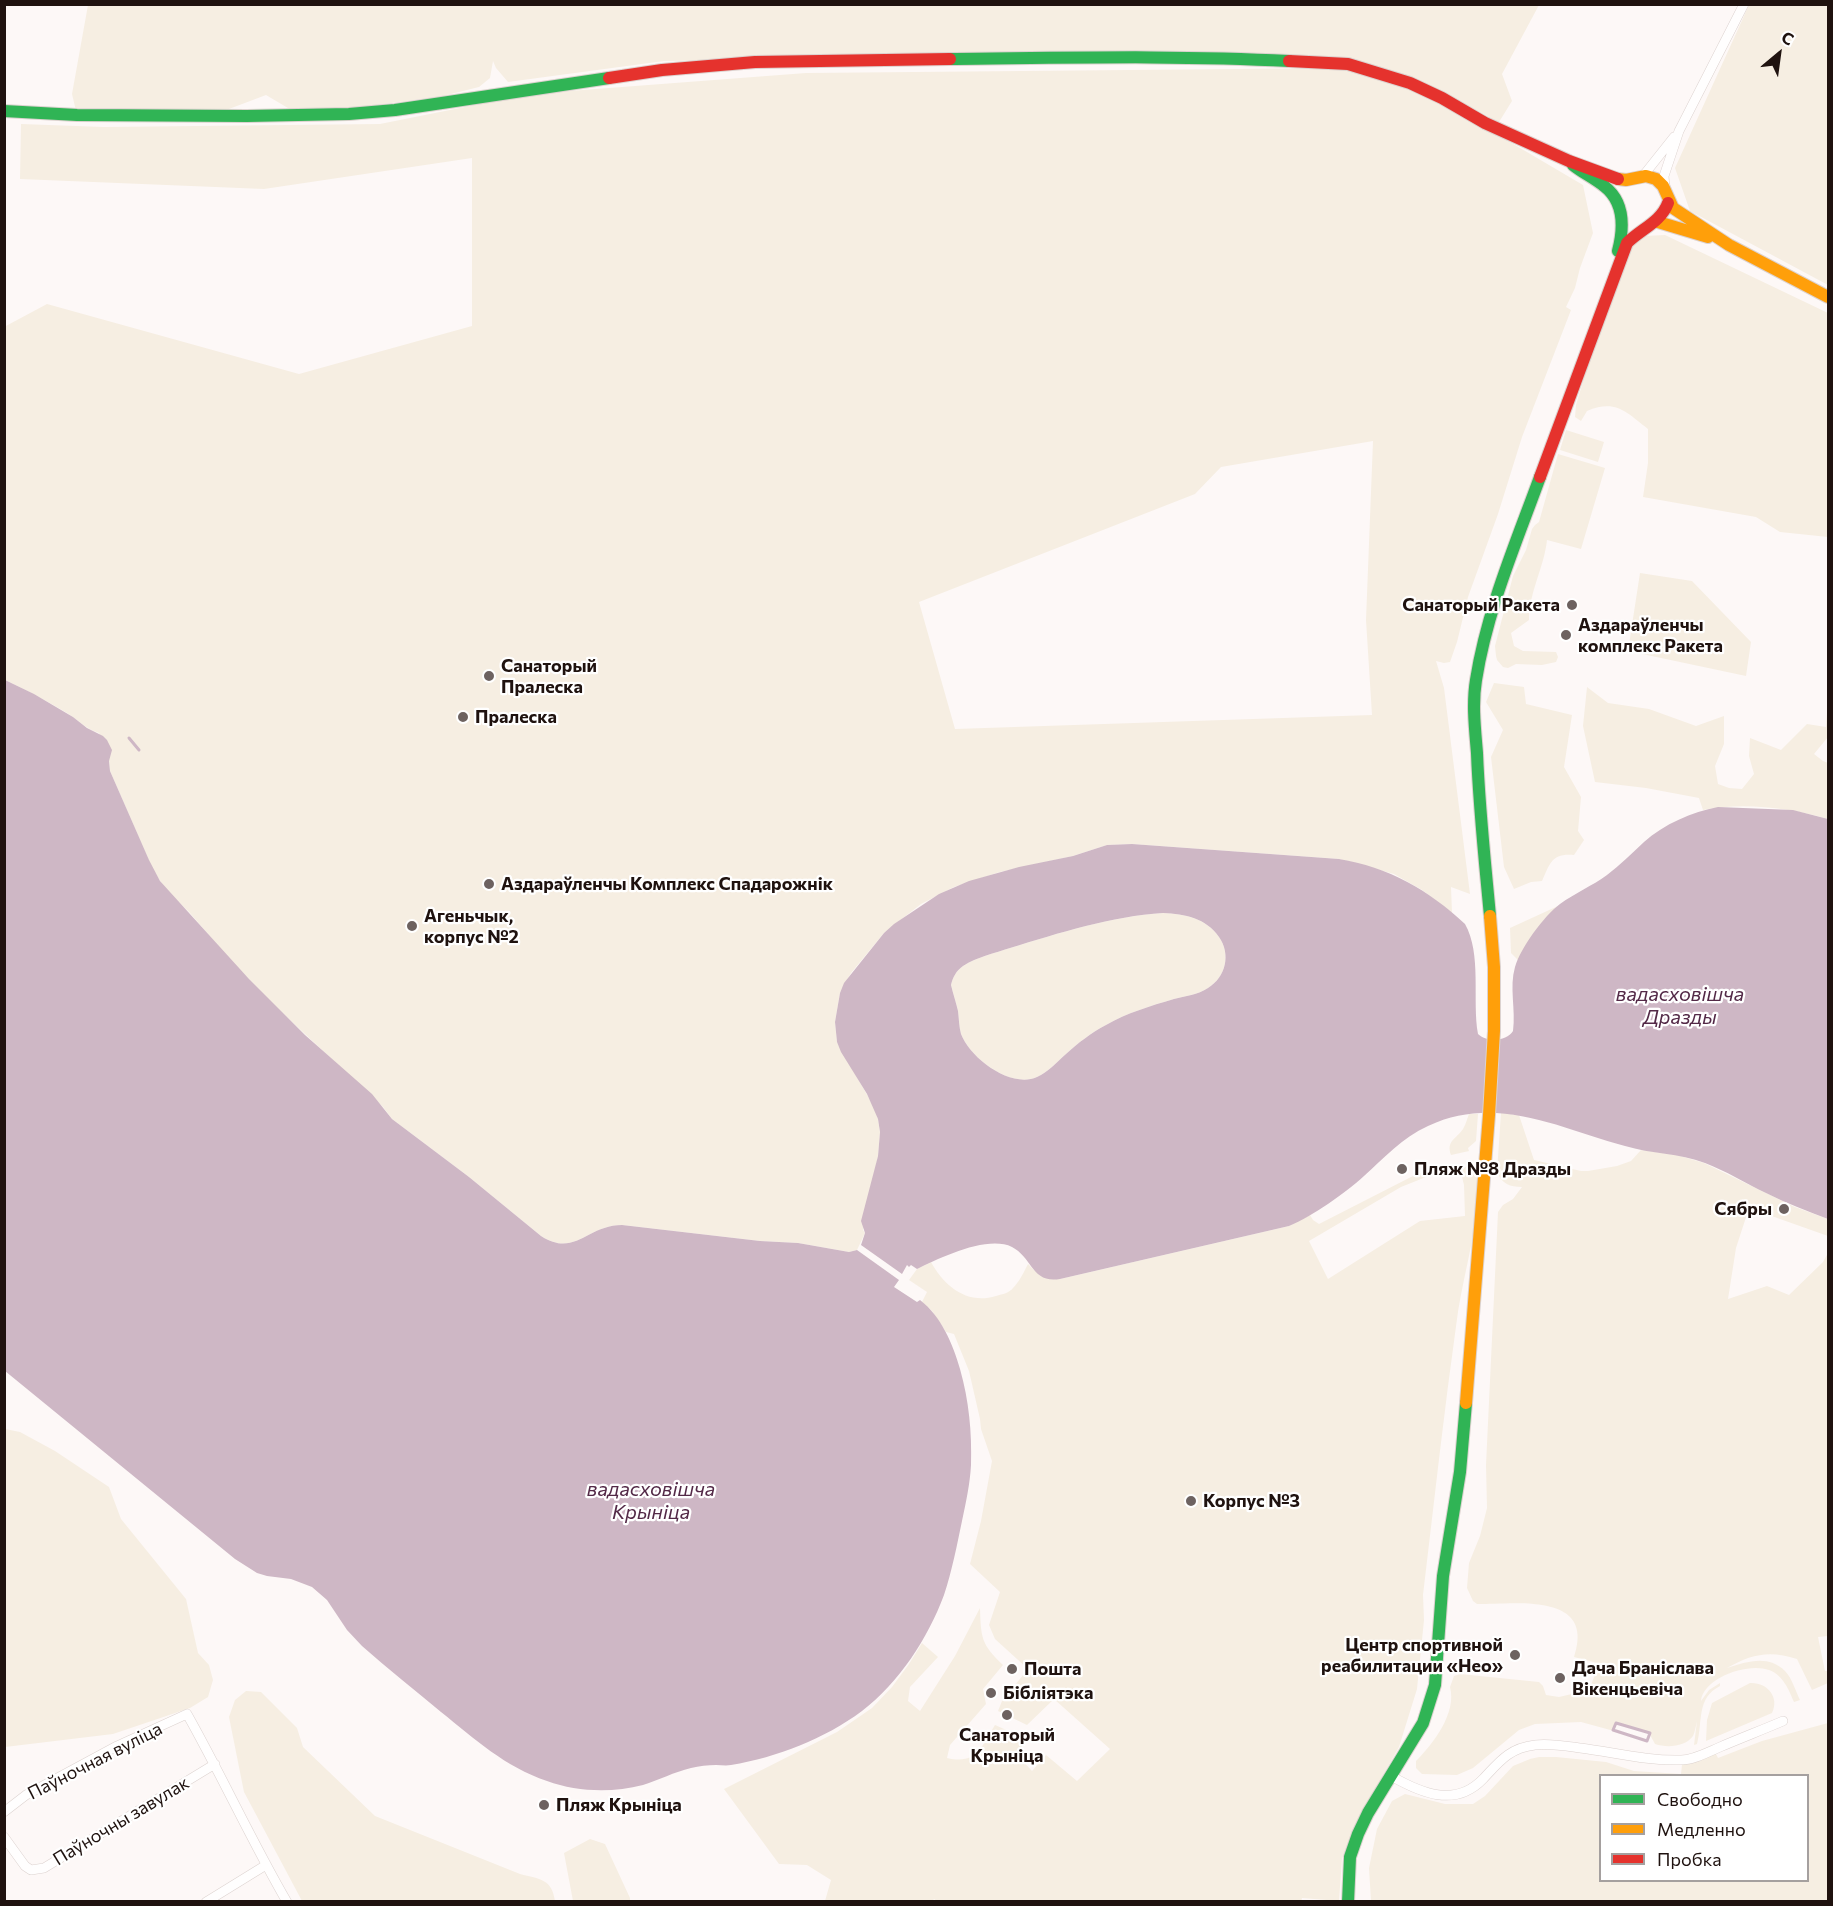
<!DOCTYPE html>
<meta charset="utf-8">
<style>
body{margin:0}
#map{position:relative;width:1833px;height:1906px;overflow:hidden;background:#fdf8f7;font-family:Commissioner,sans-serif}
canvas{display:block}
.frame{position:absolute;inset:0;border:6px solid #1f120f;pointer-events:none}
.legend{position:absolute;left:1599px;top:1774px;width:210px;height:108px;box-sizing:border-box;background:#fff;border:2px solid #a5a09f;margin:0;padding:8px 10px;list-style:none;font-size:18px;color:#1f120f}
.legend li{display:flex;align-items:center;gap:12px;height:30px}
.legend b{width:30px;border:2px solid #a5a09f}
.north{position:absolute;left:1749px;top:24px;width:60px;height:60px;-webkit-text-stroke:4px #fff;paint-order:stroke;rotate:29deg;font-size:16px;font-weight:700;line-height:24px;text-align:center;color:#1f120f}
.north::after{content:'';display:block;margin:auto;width:21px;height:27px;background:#1f120f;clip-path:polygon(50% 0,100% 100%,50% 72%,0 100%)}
</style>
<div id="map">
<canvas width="1833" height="1906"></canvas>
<div class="frame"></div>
<ul class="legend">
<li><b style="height:8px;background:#30b455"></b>Свободно</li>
<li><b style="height:8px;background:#ff9f0a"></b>Медленно</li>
<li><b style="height:8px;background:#e5322d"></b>Пробка</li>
</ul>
<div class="north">С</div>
</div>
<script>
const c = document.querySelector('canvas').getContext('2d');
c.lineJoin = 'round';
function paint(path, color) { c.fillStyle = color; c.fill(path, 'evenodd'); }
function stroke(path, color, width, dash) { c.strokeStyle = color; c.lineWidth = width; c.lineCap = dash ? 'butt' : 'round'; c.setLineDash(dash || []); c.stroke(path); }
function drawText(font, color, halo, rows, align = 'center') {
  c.font = font + ' Commissioner,sans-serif'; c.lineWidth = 4.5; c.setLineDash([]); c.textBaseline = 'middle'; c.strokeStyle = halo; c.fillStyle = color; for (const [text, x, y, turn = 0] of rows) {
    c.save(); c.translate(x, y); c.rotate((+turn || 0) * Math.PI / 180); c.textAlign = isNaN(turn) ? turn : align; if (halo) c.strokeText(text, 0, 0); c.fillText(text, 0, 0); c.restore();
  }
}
paint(new Path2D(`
 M88 5H1539L1502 74 1512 101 1499 122 1449 96 1334 59 1291 55 1194 52 664 61 508 82 496 68 493 61 490 78 479 87 443 96 347 109 293 111 266 95 221 112 77 115 72 94Z
 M1749 5H1828V285L1690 211 1675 168Z
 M1345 68 1430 95 1583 185 1593 233 1580 268 1575 288 1566 307 1571 310 1522 437 1498 514 1468 597 1457 642 1450 662 1444 663 1436 661 1444 688 1470 894 1451 887 1452 913 1422 890 1394 874 1339 859 1132 844 1107 845 1073 856 1000 872 954 887 921 904 884 933 851 973 840 993 835 1022 837 1042 874 1107 878 1119 880 1132 878 1156 863 1230 865 1233 857 1250 849 1252 798 1243 760 1241 622 1225C587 1225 575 1258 541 1236L469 1177 392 1119 383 1107 275 1006 233 963 189 912 166 890 153 870 110 771 109 761 99 733C86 729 78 720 67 713 47 701 26 690 5 680L4 327 47 304 299 374 472 326V158L264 189 20 179 21 124 104 127 380 124 530 94 806 73ZM1373 441 1366 620 1372 715 955 729 919 602 1195 494 1221 467Z
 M1665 235 1828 313V537L1780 532 1756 517 1643 497 1648 463V429C1626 412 1616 399 1587 411L1581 421 1575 417 1576 405 1594 345 1633 244 1644 236Z
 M1566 430 1604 442 1598 462 1560 450Z
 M1558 454 1605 468 1581 549 1547 540C1544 568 1529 592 1529 620L1511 633 1514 646 1523 651 1556 652 1558 657 1556 662 1542 665 1516 664 1508 668 1503 667 1497 660 1496 656 1495 646 1513 576 1526 550 1532 529 1535 525 1539 522Z
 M1640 573 1692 581 1751 642 1746 676 1628 651Z
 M1494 683 1524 687 1526 704 1572 715 1564 767 1581 797 1578 831 1584 840 1574 855C1552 853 1550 863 1542 881L1531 882 1514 889 1504 867 1491 757 1503 730 1486 702Z
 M1587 687 1608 703 1649 709 1696 726 1724 716V744L1715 766 1718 784 1729 788 1742 789 1754 774 1749 756 1750 738 1781 750 1807 724 1826 727 1828 698V737L1814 754 1823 761 1828 763V819C1789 808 1744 802 1703 810L1699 798 1646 788 1595 782 1583 726Z
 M1558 906 1544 920 1518 960 1511 953 1510 928Z
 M1163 913C1185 914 1206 918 1219 937 1231 954 1226 977 1208 988 1198 995 1185 996 1174 999 1150 1006 1127 1013 1106 1025 1091 1033 1078 1043 1066 1054 1057 1062 1048 1072 1037 1077 1011 1089 970 1058 961 1034 959 1027 959 1019 958 1011 956 1002 953 994 951 985 953 977 956 971 963 966 977 957 995 953 1010 948 1059 933 1112 916 1163 913Z
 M1501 1113 1519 1115 1534 1160 1581 1171H1588L1617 1166 1631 1161 1641 1150 1677 1155 1704 1163 1795 1207 1828 1219V1236L1749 1208 1736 1248 1728 1299 1767 1286 1789 1295 1823 1262 1828 1253V1636L1818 1637 1825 1671H1828V1683L1812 1690 1797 1659C1770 1650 1751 1654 1727 1668 1746 1662 1768 1654 1785 1671 1792 1678 1796 1692 1800 1700L1794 1702C1789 1690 1783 1675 1769 1670 1748 1662 1703 1678 1701 1701L1709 1690 1720 1683V1686C1696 1698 1703 1722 1697 1744L1694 1745 1697 1721C1696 1725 1695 1732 1693 1736 1685 1747 1667 1748 1655 1744L1649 1733 1616 1723 1614 1731 1581 1722 1535 1724 1519 1730 1473 1768 1457 1775 1422 1774 1416 1768V1761C1433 1744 1457 1713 1450 1687L1454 1676 1460 1674 1539 1682 1543 1686 1546 1695 1559 1697 1589 1690 1596 1672 1597 1663 1574 1657C1596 1592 1516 1604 1477 1604L1473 1601 1467 1588 1469 1563 1480 1536 1487 1508 1486 1465 1498 1212 1503 1205 1513 1199 1522 1187C1510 1187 1502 1184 1497 1172Z
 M1469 1114H1478L1476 1141 1468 1148 1469 1151 1451 1155C1446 1141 1456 1139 1463 1129 1466 1124 1467 1119 1469 1114Z
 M1438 1166C1452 1170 1464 1162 1477 1171 1481 1222 1464 1269 1457 1319 1444 1411 1434 1503 1423 1595L1424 1620 1417 1689 1399 1747 1357 1821 1342 1859 1339 1901 1302 1898 1301 1902H939L934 1899 932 1902 825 1901 831 1880 807 1865 779 1864 724 1789 837 1732 872 1708 892 1687 909 1664 922 1643 938 1657 910 1687 908 1701 920 1711 955 1656 980 1608C981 1638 981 1644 1003 1665L983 1689 986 1704 950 1745 947 1758C977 1765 981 1747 995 1725L1022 1737V1760L1032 1771 1046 1755 1077 1781 1110 1749 1054 1699 1027 1725 998 1711 1002 1701 1028 1669 995 1639 989 1625 1000 1592 970 1564 981 1521 992 1461 981 1429 980 1419 969 1371 954 1334 946 1332 932 1311 922 1302 927 1292 909 1280 917 1269 931 1262C944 1286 967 1305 996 1296 1003 1294 1009 1293 1013 1288 1019 1282 1024 1272 1028 1264L1034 1270 1060 1279 1289 1226 1310 1215 1313 1220 1319 1224 1411 1177ZM1446 1169 1447 1174 1461 1173 1464 1185 1465 1216 1420 1221 1328 1279 1309 1241 1401 1187Z
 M5 1429 20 1432 55 1451 109 1487 121 1519 186 1599 198 1653 209 1665 213 1680 208 1697 190 1708 113 1734 5 1747Z
 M1750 1683C1767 1682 1780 1697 1772 1713L1706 1741 1707 1720 1712 1703Z
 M246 1691 261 1692 297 1728 303 1747 375 1816 520 1874C540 1879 552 1879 555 1901H302L244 1792 229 1717 235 1700Z
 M1828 1723V1901H1371L1369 1868 1377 1829 1392 1801 1405 1794 1445 1804H1473L1485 1796 1513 1766 1530 1759 1539 1757H1556L1606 1762 1634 1771 1681 1774 1682 1765 1715 1752 1718 1758 1762 1741ZM1600 1776H1808V1880H1600Z
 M590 1839 605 1844 630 1898V1901H573L564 1853Z`), '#f6eee2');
paint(new Path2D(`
 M5 680 34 694 73 717 87 728 103 736 107 740 112 750 109 761 110 771 149 860 160 881 249 979 305 1035 372 1094 392 1119 469 1177 541 1236C575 1258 587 1225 622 1225L760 1241 798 1243 849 1252 857 1250 899 1280 894 1287 917 1302 920 1300C941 1316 953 1344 960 1369 969 1401 972 1432 971 1465 970 1484 966 1502 962 1521 957 1545 952 1571 944 1595 928 1638 899 1683 862 1711 824 1739 778 1757 731 1765 726 1766 721 1765 716 1765 708 1765 699 1766 691 1768 674 1772 659 1780 643 1785 612 1793 577 1792 547 1781 505 1767 475 1739 441 1712 415 1690 388 1669 362 1646L347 1630 327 1600 312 1587 291 1579 267 1576 257 1573 235 1559 5 1371Z
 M1718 807 1793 810 1828 819V1219C1807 1211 1786 1203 1766 1193 1745 1183 1726 1171 1705 1163 1679 1153 1651 1154 1625 1146 1558 1128 1497 1094 1428 1126 1402 1138 1384 1158 1364 1176 1344 1194 1313 1216 1289 1226L1060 1279C1032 1284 1032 1257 1012 1247 987 1235 940 1258 917 1269L911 1265 909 1267 907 1265 902 1274 861 1245 865 1233 861 1221 878 1156 880 1132 878 1119 867 1094 841 1052 837 1042 835 1022 840 993 844 983 884 933 894 924 939 894 969 881 1019 867 1073 856 1107 845 1132 844 1339 859C1388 867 1429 890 1465 924 1482 954 1472 1000 1478 1034 1487 1043 1507 1041 1513 1031 1516 1010 1509 987 1515 967 1521 947 1544 916 1560 904 1575 893 1592 886 1607 875 1620 865 1632 853 1644 842 1664 824 1692 812 1718 807ZM1163 913C1185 914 1206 918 1219 937 1231 954 1226 977 1208 988 1198 995 1185 996 1174 999 1150 1006 1127 1013 1106 1025 1091 1033 1078 1043 1066 1054 1057 1062 1048 1072 1037 1077 1011 1089 970 1058 961 1034 959 1027 959 1019 958 1011 956 1002 953 994 951 985 953 977 956 971 963 966 977 957 995 953 1010 948 1059 933 1112 916 1163 913Z`), '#ceb7c5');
stroke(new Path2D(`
 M129 738 139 750
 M1616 1723 1650 1733 1647 1741 1613 1730Z`), '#ceb7c5', 3);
const street = new Path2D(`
 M1643 176 1674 137
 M1665 188 1664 176 1679 131 1744 4
 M1391 1776C1421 1793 1455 1808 1483 1779 1499 1762 1509 1748 1535 1745 1549 1743 1566 1746 1580 1748 1613 1752 1647 1761 1681 1760 1694 1760 1708 1752 1720 1747 1741 1738 1762 1730 1783 1721
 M4 1812 26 1795 117 1746 187 1714C222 1776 251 1840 287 1902
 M4 1837 25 1866 31 1870 44 1868 215 1764
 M206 1902 266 1865`);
const fast = new Path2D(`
 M950 59C1063 58 1176 55 1289 61
 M4 111 77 115 247 116 349 114 395 110 609 78
 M1573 165C1583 173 1594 178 1604 186 1625 202 1624 228 1618 251
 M1490 916C1485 862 1479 807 1477 753 1475 729 1472 704 1476 680 1487 610 1516 543 1540 477
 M1348 1902 1350 1857 1358 1834 1368 1813 1423 1723 1435 1685 1443 1576 1460 1472 1466 1403`);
const slow = new Path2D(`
 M1618 179 1626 180 1646 176 1656 179 1663 186 1673 208 1729 245 1828 297
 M1658 222 1708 237
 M1466 1403 1489 1115 1494 1031V967L1490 916`);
const jam = new Path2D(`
 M1289 61 1348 64 1410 83 1442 98 1485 123 1569 161 1618 179
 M609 78 662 70 755 62 950 59
 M1540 477 1627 243C1641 229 1661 222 1668 203`);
stroke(street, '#dcd2cf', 10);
stroke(fast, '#dcd2cf', 14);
stroke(slow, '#dcd2cf', 14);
stroke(jam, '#dcd2cf', 14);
stroke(street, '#fffefe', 9);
stroke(fast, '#30b455', 12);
stroke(slow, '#ff9f0a', 12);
stroke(jam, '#e5322d', 12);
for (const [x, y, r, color] of [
 [1572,605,6,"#6d6260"],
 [1566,635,6,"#6d6260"],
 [489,676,6,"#6d6260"],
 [463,717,6,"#6d6260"],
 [489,884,6,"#6d6260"],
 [412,926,6,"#6d6260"],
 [1402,1169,6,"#6d6260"],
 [1784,1209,6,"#6d6260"],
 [1191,1501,6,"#6d6260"],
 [1515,1655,6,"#6d6260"],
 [1012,1669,6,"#6d6260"],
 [1560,1678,6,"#6d6260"],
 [991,1693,6,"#6d6260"],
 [1007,1715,6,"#6d6260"],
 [544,1805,6,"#6d6260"]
]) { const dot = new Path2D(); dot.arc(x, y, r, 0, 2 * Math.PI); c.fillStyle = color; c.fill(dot); stroke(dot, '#fff', 2); }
drawText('bold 18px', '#1f120f', '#fff', [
 ["Санаторый Ракета",1560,605,"right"],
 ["Аздараўленчы",1578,625],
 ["комплекс Ракета",1578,646],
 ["Санаторый",501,666],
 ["Пралеска",501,687],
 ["Пралеска",475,717],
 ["Аздараўленчы Комплекс Спадарожнік",501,884],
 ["Агеньчык,",424,916],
 ["корпус №2",424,937],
 ["Пляж №8 Дразды",1414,1169],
 ["Сябры",1772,1209,"right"],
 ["Корпус №3",1203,1501],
 ["Центр спортивной",1503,1645,"right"],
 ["реабилитации «Нео»",1503,1666,"right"],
 ["Дача Браніслава",1572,1668],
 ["Вікенцьевіча",1572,1689],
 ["Пошта",1024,1669],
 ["Бібліятэка",1003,1693],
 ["Санаторый",1007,1735,"center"],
 ["Крыніца",1007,1756,"center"],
 ["Пляж Крыніца",556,1805]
], 'left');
drawText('18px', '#1f120f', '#fff', [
 ["Паўночная вуліца",95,1761,-27],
 ["Паўночны завулак",121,1821,-31]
]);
drawText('italic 20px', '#532947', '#fff', [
 ["вадасховішча",1680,994],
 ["Дразды",1680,1017],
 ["вадасховішча",651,1489],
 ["Крыніца",651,1512]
]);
</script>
